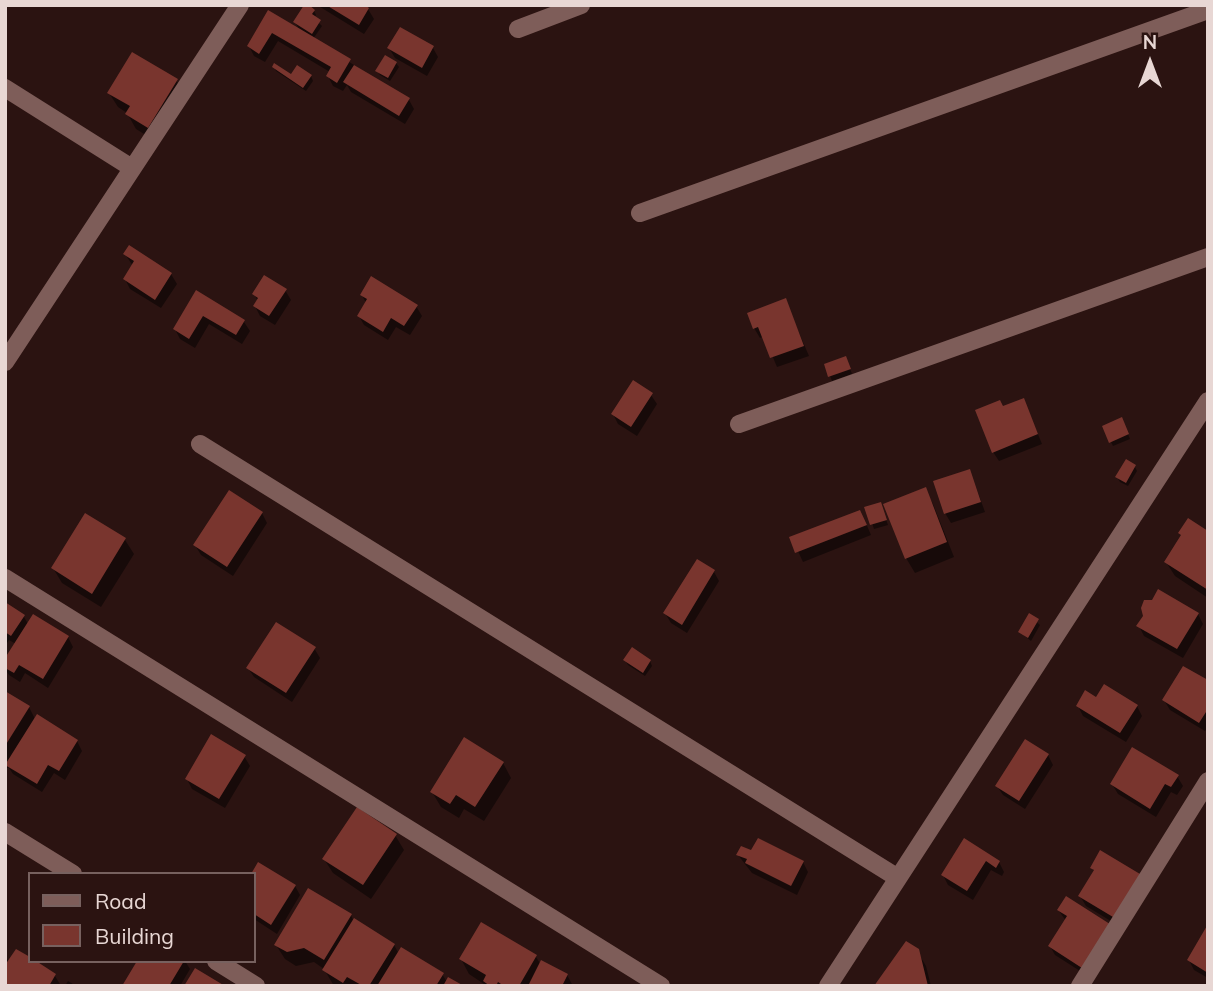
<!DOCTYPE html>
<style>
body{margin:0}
#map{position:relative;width:1213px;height:991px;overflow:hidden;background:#2b1311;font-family:Mulish,sans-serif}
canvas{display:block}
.frame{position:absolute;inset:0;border:7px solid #e8d7d4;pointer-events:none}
.legend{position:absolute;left:28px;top:872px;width:228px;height:91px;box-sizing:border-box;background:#2b1311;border:2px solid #77615f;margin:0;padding:9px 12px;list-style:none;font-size:21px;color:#e8d7d4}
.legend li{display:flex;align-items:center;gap:14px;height:35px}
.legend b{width:35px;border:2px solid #77615f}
.north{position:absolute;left:1115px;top:28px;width:70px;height:70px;-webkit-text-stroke:5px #2b1311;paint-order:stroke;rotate:0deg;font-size:19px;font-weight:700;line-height:28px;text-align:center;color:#e8d7d4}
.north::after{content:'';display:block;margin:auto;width:24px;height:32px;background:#e8d7d4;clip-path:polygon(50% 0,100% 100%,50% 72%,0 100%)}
</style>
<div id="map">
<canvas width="1213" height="991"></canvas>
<div class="frame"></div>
<ul class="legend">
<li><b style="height:9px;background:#7e5d59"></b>Road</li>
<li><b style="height:19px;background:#79352e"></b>Building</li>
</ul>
<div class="north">N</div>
</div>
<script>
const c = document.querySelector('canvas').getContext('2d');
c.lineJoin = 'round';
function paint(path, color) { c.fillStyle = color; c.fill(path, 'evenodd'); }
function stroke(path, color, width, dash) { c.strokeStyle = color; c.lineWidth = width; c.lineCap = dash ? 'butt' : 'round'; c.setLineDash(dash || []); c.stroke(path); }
paint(new Path2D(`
 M317 5H362L368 9 374 19 364 34Z
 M314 11 316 15 314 18 322 26 313 39 409 100 414 109 405 124 351 92 347 85 343 91 333 86 328 76 330 72 278 41 265 62 254 56 249 46 269 13 300 31 295 22Z
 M389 48H433L438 57 427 76 395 58Z
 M396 63 399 67 390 81 380 75 377 71Z
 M274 67 291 76H311L313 81 306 91 276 71Z
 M176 80 185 95 157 142 136 129 127 113 118 107 109 93Z
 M125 254 171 274 177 284 161 308 130 289 125 279 133 266Z
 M285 290 291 300 275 325 260 316 255 306 258 301 254 294Z
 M197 293 244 322 250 331 242 344 209 324 195 348 180 339 175 329Z
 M362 295 416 306 422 316 410 335 396 327 388 340 364 325 359 316 366 303Z
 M785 300 809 356 777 367 764 336 760 338 754 328Z
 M848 363 852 374 832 381 830 376Z
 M651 395 657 404 637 436 618 424 613 414Z
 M1003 408 1028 410 1042 444 999 461 993 452Z
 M1124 424 1130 439 1113 446 1111 442Z
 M1135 467 1137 471 1128 486 1120 482 1117 477Z
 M970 471 985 512 951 523 945 513Z
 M925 490 933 504 954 557 915 573 906 558Z
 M867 508H882L888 525 874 529Z
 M262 513 267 523 233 576 201 555 195 545Z
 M86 516 125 540 134 554 101 607 62 583 53 568Z
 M865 521 871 535 803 562 792 538Z
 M1208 533V598L1175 576 1166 562 1182 536Z
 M714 572 719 581 687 633 671 623 665 613Z
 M1153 601 1198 614 1203 624 1183 658 1144 636 1139 626Z
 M5 604 24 617 28 624 68 637 73 647 48 688 25 673 20 682 9 675 5 669V662L16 644 9 640 5 646Z
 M1030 616 1040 625 1031 641 1020 632Z
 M314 648 320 658 292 702 254 677 248 668Z
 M625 660 650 661 652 666 645 676 628 665Z
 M1208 682V727L1205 731 1170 710 1164 700Z
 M5 693 29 707 35 719 77 741 82 751 65 780 54 773 42 792 13 774 9 768H5Z
 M1096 700 1137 706 1142 716 1126 742 1083 716 1078 706Z
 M1048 755 1053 765 1025 809 1003 795 997 786Z
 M244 756 250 766 225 808 192 789 187 779Z
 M503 763 511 778 484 821 464 809 459 818 441 807 432 792Z
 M1177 776 1183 786 1177 795 1171 792 1156 817 1118 794 1112 784Z
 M395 835 404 850 371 899 333 873 324 859Z
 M965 841 999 862 1004 872 1002 876 991 870 973 900 948 885 943 875Z
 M752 853 803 862 808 872 797 895 752 873 738 855Z
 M1101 853 1124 929 1086 906 1080 896 1095 872 1092 868Z
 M259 864 295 886 300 895 277 934 254 919V874Z
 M1067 899 1091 978 1055 955 1050 946 1066 921 1059 911Z
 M351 915 353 920 394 945 399 954 442 974 447 982 460 986H334L324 969 314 962 296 966 285 959 276 945Z
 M481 924 536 957 541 965 567 975 573 986H487L469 974 461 959Z
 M1208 928V978L1194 970 1189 960Z
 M917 951 926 966 931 986H876Z
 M5 955 9 962 33 961 55 976 61 986H5Z
 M139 961H185L190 969 180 986H124Z
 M68 981 76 986H65Z`), '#0007');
paint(new Path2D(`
 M304 5H309L315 10 312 14 321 20 312 34 293 22Z
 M326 5H365L369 8 359 25Z
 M268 10 351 59 337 83 326 76 331 67 272 33 259 54 247 46Z
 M400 27 434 46 422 68 387 48Z
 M132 52 178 79 148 128 125 114 130 106 107 93Z
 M385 55 397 62 388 78 375 71Z
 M274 63 291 74 297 65 312 75 303 88 272 67Z
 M354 65 410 98 399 116 343 82Z
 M129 245 172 273 155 300 123 279 134 261 123 254Z
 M264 275 287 289 269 316 253 306 258 298 252 294Z
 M371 276 418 305 404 326 391 318 383 332 357 316 367 299 360 295Z
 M196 290 245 320 236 335 203 316 189 339 173 329Z
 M786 298 804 346 770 358 758 327 753 329 747 313Z
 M846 356 851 369 828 377 824 364Z
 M633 380 653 393 631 427 611 414Z
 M1024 398 1038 434 992 453 975 410 1000 400 1003 406Z
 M1122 417 1129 434 1109 443 1102 426Z
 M1126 459 1136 465 1126 483 1115 477Z
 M970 469 981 502 944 514 933 481Z
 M926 487 947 542 905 559 883 504Z
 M229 490 263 512 227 567 193 545Z
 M881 502 887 520 870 525 864 507Z
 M860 510 867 525 795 553 789 537Z
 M85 513 126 538 92 594 51 568Z
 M1188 518 1208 531V590L1164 562 1181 535 1178 533Z
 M697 559 715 570 682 625 663 613Z
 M1158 589 1199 613 1177 649 1136 626 1143 616 1141 608 1144 600H1152Z
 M5 602 25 615 11 636 5 632Z
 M1029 613 1039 619 1028 638 1018 632Z
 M33 614 69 636 43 679 19 665 14 673 5 668V658Z
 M276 622 316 647 286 693 246 668Z
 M632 647 651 660 643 673 623 660Z
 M1183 666 1208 680V713L1206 712 1199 723 1162 700Z
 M1104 684 1138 705 1120 733 1076 706 1085 690 1096 697Z
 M5 691 30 706 5 746Z
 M37 714 78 740 59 771 48 765 37 784 5 765Z
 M211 734 246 755 219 799 185 779Z
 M464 737 504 762 475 807 456 795 450 804 430 792Z
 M1025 739 1049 754 1019 801 995 786Z
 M1132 747 1179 775 1171 787 1165 784 1150 809 1110 784Z
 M357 807 397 834 363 885 322 859Z
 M758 838 804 861 791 886 745 863 747 859 736 855 741 846 751 850Z
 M964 838 1000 861 996 868 986 861 967 891 941 875Z
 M1100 850 1145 877 1118 920 1078 896 1094 870 1090 868Z
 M258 862 296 885 271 925 254 914V874H251Z
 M308 888 352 914 324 960 304 948 287 952 274 945Z
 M1066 896 1113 926 1085 970 1048 946 1067 916 1057 910Z
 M354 918 395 944 369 986H363L347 977 343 983 322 970Z
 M481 922 537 955 519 986H504L498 982 496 986H490L483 981 486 975 459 959Z
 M1208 924V973L1187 960Z
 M906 941 919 949 928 986H874Z
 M401 947 444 973 436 986H377Z
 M16 949 30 957V961H36L56 974 49 986H5V965Z
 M541 960 568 974 562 986H528Z
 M137 961H184L169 986H122Z
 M195 968 225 986H184Z
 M448 977 464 986H443Z`), '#79352e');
stroke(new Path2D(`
 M518 29 581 5
 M5 88 132 168
 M640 213 1208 10
 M5 362 240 5
 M739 424 1208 257
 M200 444 898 878
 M5 578 661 986
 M5 832 73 874
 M216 961 256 986
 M828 986 1208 401
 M1080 986 1208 781`), '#7e5d59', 18);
</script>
